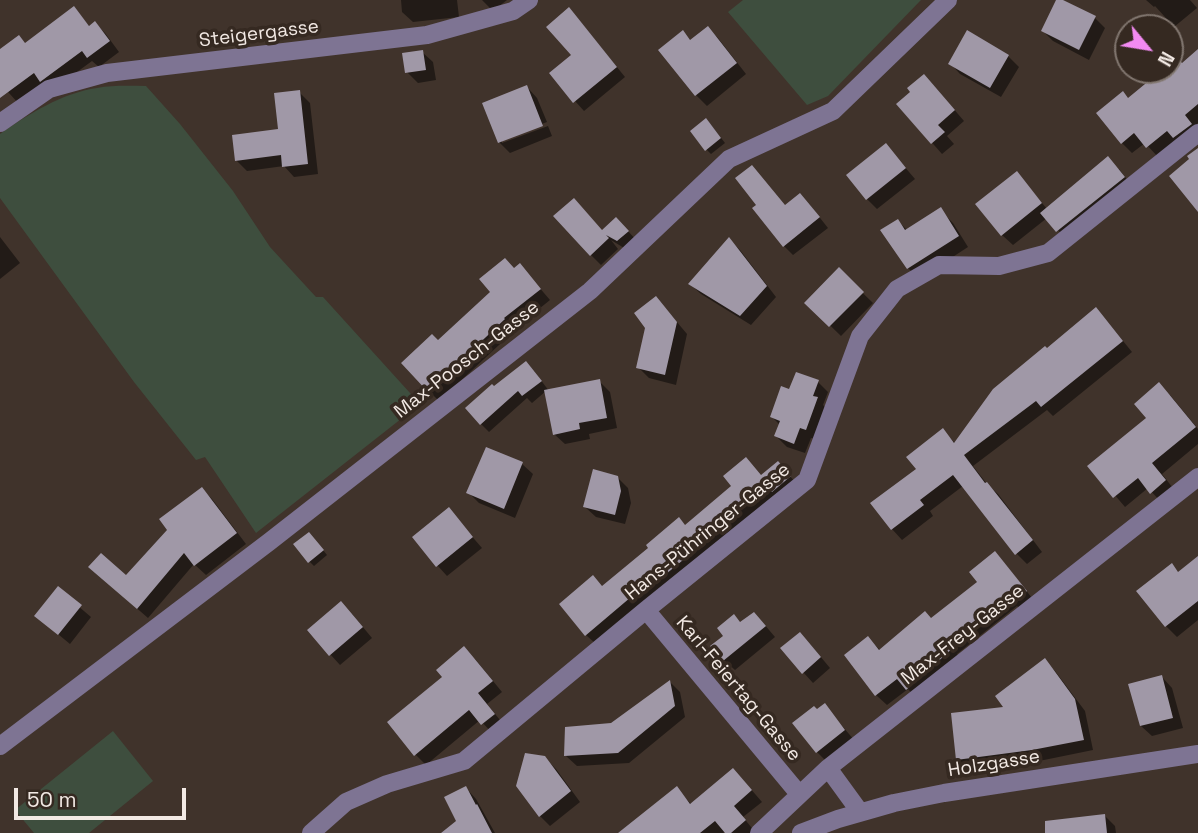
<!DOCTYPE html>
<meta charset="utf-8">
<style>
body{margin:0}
#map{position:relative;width:1198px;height:833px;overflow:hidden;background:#40332b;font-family:"Space Grotesk",sans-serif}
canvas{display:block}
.north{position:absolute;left:1114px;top:14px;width:70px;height:70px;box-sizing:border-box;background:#352921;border:2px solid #81766f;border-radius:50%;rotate:120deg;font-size:19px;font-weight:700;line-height:28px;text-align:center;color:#f2e9e4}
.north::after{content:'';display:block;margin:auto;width:24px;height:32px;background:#f28af2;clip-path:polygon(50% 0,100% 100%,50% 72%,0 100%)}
.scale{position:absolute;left:14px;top:788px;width:172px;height:32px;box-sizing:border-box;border:4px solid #f2e9e4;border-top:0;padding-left:9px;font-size:21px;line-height:24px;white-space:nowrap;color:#f2e9e4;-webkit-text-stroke:5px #352921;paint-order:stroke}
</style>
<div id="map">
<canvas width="1198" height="833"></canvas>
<div class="north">N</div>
<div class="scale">50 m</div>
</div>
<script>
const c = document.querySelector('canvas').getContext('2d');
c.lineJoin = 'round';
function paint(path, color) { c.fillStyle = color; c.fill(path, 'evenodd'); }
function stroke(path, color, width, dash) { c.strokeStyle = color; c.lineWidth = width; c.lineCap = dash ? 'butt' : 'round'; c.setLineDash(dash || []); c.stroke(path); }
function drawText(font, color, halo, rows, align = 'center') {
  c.font = font + ' "Space Grotesk",sans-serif'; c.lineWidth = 7; c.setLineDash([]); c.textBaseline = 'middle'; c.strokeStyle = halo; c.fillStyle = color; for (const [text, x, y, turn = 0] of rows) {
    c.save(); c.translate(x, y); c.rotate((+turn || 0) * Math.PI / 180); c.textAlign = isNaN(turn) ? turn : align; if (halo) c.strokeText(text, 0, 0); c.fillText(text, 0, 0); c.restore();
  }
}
paint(new Path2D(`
 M743 0H921L828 96 807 105 728 12Z
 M146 86 180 124 233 191 270 247 316 297H323L420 404 256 533 205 457 196 460 134 382 0 198V134C29 114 62 93 97 88 113 85 130 86 146 86Z
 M113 731 153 781 89 833H34L15 810Z`), '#3e4e3e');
paint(new Path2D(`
 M401 0H457L459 17 413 22 402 12Z
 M482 0H507L493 11Z
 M1058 0 1095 18 1105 28 1089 60 1053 41 1043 31Z
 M1146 0H1190L1197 8 1174 27 1155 6 1154 7Z
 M74 8 90 27 95 23 105 33 119 52 99 67 92 61 51 91 18 103 0 83V51L26 44Z
 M578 19 625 77 584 111 575 101 573 55Z
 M708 28 718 38 746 74 707 106 696 95 661 50 691 41Z
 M967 33 1008 56 1019 67 1001 97 960 74 950 63Z
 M1198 51V123L1158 157 1145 143 1132 153 1122 143 1129 100 1165 70H1170V66L1182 65Z
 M422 52 433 62 436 80 418 83 407 72Z
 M934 86 964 121 947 136 954 144 942 154 898 104Z
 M527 87 537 98 547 122 502 139V143L548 126 552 136 510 153 499 142Z
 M299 92 310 103 318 174 294 177 284 166 247 171 236 160 280 131Z
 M711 125 725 143 711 154 706 149Z
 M886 145 915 179 877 209 867 199Z
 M1119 169 1131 185 1068 241 1047 218 1013 245 1002 235 1017 173 1047 209Z
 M809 204 828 228 793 255 784 246 759 205 786 206Z
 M942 212 953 223 968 247 919 279 908 268 883 231 898 221 907 230Z
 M627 230 638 242 629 251 611 240 618 249 601 265 591 255 603 232Z
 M0 237 20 263 0 279Z
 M729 239 740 250 776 297 751 325 701 294 690 284Z
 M520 265 550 300 513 330 514 331 439 401 429 391 438 342Z
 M839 270 873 303 841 336 807 303Z
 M666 309 687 334 676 385 649 378 638 367Z
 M1106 320 1132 352 1053 416 1047 410 973 466 987 484 998 494 1042 552 1027 564 1017 554 963 486 930 511 933 516 902 540 892 529 918 469 943 431 956 444 1047 350Z
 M534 371 549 391 599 381 610 392 617 428 589 434 590 439 565 444 554 434 546 391 532 403 527 398 489 432 481 424Z
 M818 382 828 392 823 405 827 409 816 439 811 438 805 453 787 447 776 436 780 425 772 417 790 391Z
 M1170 395 1198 429V444L1162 474 1176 492 1162 503 1148 488 1125 507 1090 466 1149 419Z
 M487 449 522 464 533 474 515 518 479 503 469 493Z
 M788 474 800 487 597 645 586 635 603 588 686 527 762 477Z
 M617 477 628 488 631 503 625 524 596 517 585 507Z
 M202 489 212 499 246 544 206 575 194 564 148 618 101 577H126L169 530Z
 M449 510 482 548 447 576 437 565Z
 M314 539 327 555 314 566 309 561Z
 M1198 558V620L1177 637 1166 626 1139 592 1179 573Z
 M1005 564 1036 603 1024 612 1017 606 957 654 963 660 917 699 908 689 887 705 876 695 868 638 881 651 931 620Z
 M58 589 91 617 70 644 36 616Z
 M352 614 372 638 340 665 330 654Z
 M741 624H764L775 637 735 670 724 660Z
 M810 644 830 668 813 683 803 672Z
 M475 659 502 692 487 704 504 725 493 734 480 720 426 765 415 754Z
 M1045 661 1055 671 1085 711 1093 750 1044 760 968 769 958 759 1007 708Z
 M1162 677 1172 688 1183 728 1152 736 1141 726Z
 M670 682 680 692 685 717 629 763 577 766 566 756 611 725Z
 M825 706 855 741 827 762 817 752V711Z
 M545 758 556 769 580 802 550 826 540 816Z
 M743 780 762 802 743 817 755 832 754 833H728L726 831 723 833H622L677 789 692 805Z
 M466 788 476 799 495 833H449L458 821Z
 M1104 815 1115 826 1116 833H1075Z`), '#0007');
paint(new Path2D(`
 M1056 0H1063L1096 16 1079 50 1041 31Z
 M74 6 89 26 95 21 110 41 87 58 82 51 40 82 34 73 0 98V49L19 35 25 43Z
 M569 7 617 67 573 103 549 73 571 55 546 27Z
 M708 26 737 63 695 96 658 50 683 30 690 40Z
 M967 30 1009 55 990 88 948 64Z
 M1198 49V104L1185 115 1192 124 1173 138 1167 131 1146 148 1134 133 1121 144 1096 113 1123 91 1128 98 1162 70H1170V64L1177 58 1182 63Z
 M423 50 426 70 405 73 402 53Z
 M924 74 955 110 938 125 945 132 931 144 896 104 910 92 907 88Z
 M527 85 543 126 498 143 482 103Z
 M300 90 308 164 282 167 281 155 235 161 232 135 278 129 274 93Z
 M706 118 721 138 705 151 690 131Z
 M886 143 906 168 866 200 846 175Z
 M1198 148V212L1169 176 1189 159 1187 156Z
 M1108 156 1125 177 1056 232 1040 213Z
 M752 165 785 205 800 193 820 217 783 247 752 208 756 205 735 178Z
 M1017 171 1042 203 1001 236 975 204Z
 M574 198 602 230 616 217 629 231 617 241 606 235 609 238 590 256 553 216Z
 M941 207 959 236 907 269 880 230 898 219 905 230Z
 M729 237 767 286 740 316 688 284Z
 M505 258 514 268 520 263 541 289 504 318 505 319 428 392 401 363 432 334 438 340 490 292 479 279Z
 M839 267 864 292 829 327 804 303Z
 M656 296 677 322 665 375 636 368 645 328 634 313Z
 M1096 307 1123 341 1041 407 1036 401 964 455 985 483 987 482 1033 540 1015 555 953 475 920 500 924 505 891 530 870 503 916 469 906 457 943 428 954 443 993 389 1045 346 1047 348Z
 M526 361 542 381 522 396 518 391 480 425 465 408 492 384 494 386Z
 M796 372 819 380 813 396 818 397 806 430 800 428 794 444 774 436 780 421 770 417 781 386 789 389Z
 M600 379 607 418 579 423 580 429 553 435 544 390Z
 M1159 382 1196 427 1152 463 1166 480 1150 494 1138 478 1113 498 1087 466 1146 418 1134 404Z
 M486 447 523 462 504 509 466 493Z
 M746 457 761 475 778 461 791 476 772 492 766 485 720 524 719 522 679 555 683 560 660 579 657 575 585 636 559 604 593 575 602 586 648 548 646 545 679 517 685 525 731 486 723 476Z
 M593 469 618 476 621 491 615 515 583 507Z
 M202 487 237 533 194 566 184 553 137 609 88 567 101 553 126 575 167 530 159 519Z
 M449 507 473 537 436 567 412 537Z
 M309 532 324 550 308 563 293 544Z
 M995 551 1027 591 1012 603 1006 596 948 642 953 648 906 690 897 679 875 696 844 655 868 636 879 650 925 611 931 618 977 582 969 572Z
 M1198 556V601L1165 627 1136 591 1172 563 1178 572Z
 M58 586 82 605 58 635 34 616Z
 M341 601 363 627 329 656 307 630Z
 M754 612 766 626 723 661 710 646 723 636 717 628 734 614 740 622Z
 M800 632 821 657 802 674 780 648Z
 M464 646 493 681 478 693 495 714 481 725 469 710 414 756 387 722 442 677 436 670Z
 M1045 658 1075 699 1084 740 1032 750 956 760 951 713 1003 707 995 696Z
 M1162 675 1173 718 1140 726 1128 684Z
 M670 680 675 706 618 753 564 756 565 727 611 723Z
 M825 703 845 730 816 753 792 723 814 706 817 709Z
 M525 753 545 756 571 791 539 817 516 786Z
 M733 768 752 790 734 806 746 820 731 833H725L715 821 700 833H618L677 786 690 804Z
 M466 786 476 805 477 804 492 833H441L456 821 444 797Z
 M1105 814 1107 833H1045V821Z`), '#a098a7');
stroke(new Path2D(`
 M0 123 49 89 107 73 427 35 513 11 529 0
 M646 610 799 794
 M0 746 269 542 590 291 729 159 833 111 948 0
 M828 768 860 812
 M311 833 346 802 387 784 464 761 646 610 807 480 860 336 897 289 939 265 999 266 1048 253 1198 133
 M759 833 828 768 1198 477
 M801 833 838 819 894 803 944 793 1198 754`), '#7e7493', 18);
drawText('19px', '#f2e9e4', '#352921', [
 ["Steigergasse",259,34,-7],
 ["Max-Poosch-Gasse",467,360,-38],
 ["Hans-Pühringer-Gasse",708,532,-39],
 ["Max-Frey-Gasse",963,635,-38],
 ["Karl-Feiertag-Gasse",738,689,50],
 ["Holzgasse",994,764,-9]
]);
</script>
